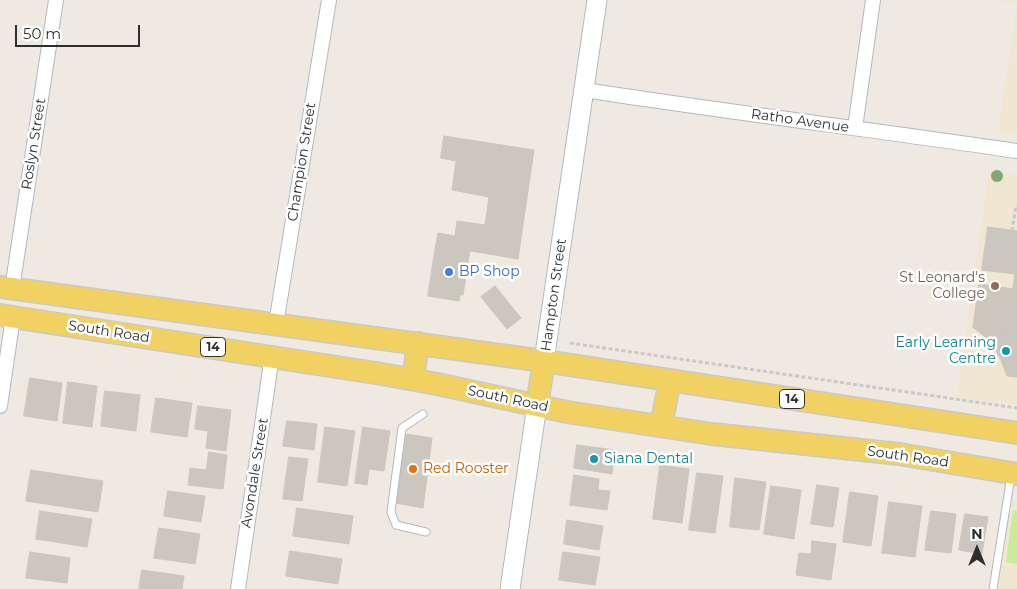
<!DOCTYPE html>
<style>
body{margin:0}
#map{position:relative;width:1017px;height:589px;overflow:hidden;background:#efe9e1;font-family:Montserrat,sans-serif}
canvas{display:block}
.north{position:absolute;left:952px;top:524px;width:50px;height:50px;-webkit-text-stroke:4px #fff;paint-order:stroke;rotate:0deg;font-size:14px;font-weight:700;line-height:20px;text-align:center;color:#2e2e2e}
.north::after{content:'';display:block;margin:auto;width:18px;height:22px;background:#2e2e2e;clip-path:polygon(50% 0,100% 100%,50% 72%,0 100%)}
.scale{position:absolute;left:15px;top:25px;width:125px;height:22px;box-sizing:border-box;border:2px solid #2e2e2e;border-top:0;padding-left:6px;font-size:15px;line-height:18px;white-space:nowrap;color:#2e2e2e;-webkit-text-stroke:4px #fff;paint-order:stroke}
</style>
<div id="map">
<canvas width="1017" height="589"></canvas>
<div class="north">N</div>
<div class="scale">50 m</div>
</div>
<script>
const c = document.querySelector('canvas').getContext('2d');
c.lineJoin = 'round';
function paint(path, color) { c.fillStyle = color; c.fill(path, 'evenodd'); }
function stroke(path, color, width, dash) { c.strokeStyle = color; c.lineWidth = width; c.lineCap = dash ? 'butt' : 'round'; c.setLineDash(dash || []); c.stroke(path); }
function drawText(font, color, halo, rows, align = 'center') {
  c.font = font + ' Montserrat,sans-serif'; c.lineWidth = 5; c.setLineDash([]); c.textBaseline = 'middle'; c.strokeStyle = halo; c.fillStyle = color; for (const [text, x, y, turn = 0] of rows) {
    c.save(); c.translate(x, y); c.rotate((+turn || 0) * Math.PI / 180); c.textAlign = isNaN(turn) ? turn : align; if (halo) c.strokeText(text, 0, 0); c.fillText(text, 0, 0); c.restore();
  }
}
paint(new Path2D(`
 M995 0H1017V135L998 132 1017 4Z
 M989 171 1017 175V405L957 397Z
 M1012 500H1017V589H998Z`), '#f0e6d1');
paint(new Path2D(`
 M1013 510 1017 511V564L1006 562Z`), '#c9ec9a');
const building = new Path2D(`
 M444 136 534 150 518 259 436 245 438 233 455 236 457 221 485 225 489 197 452 190 456 161 441 158Z
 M988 227 1017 231V339L1006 338 1007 331 973 327 979 284 1013 289 1015 274 982 270Z
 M436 245 470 250 463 295H460L459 301 428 296Z
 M495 286 521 318 507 329 481 297Z
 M973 327 1007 331 1006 338 1017 339V377L1007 376 1001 360 995 349 983 335Z
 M30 378 62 383 57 421 24 416Z
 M68 382 97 386 92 427 63 423Z
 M105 391 140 395 136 431 101 426Z
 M156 398 192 403 187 437 151 432Z
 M198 406 231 410 226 451 206 448 208 431 195 429Z
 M287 421 317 424 314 450 283 446Z
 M325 427 355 431 347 486 318 482Z
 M363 427 390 431 384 471 369 469 367 485 355 483Z
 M406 434 432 438 423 508 395 503Z
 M577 445 615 450 612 474 574 468Z
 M209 452 227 455 223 489 188 485 190 468 206 470Z
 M289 457 308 459 302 501 283 499Z
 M660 465 689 469 682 523 653 519Z
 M31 470 103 481 98 512 26 501Z
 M697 473 723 476 715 533 689 530Z
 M574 475 599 479 598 490 610 491 607 510 570 505Z
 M735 478 766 482 759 530 730 527Z
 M817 485 839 488 833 527 811 524Z
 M771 486 801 490 794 539 764 534Z
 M168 491 205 496 201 522 164 516Z
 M850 492 878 496 871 546 843 542Z
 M889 502 922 506 915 557 882 553Z
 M297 508 353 516 349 544 293 536Z
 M40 511 92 519 87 547 36 539Z
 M931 511 956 514 951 553 925 550Z
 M965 514 988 517 982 554 959 550Z
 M567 520 603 526 599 550 564 544Z
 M159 528 200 534 195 564 154 558Z
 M812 541 836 544 831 580 796 575 799 553 811 554Z
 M290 551 342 559 338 584 286 576Z
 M30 552 70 558 67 583 26 578Z
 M563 552 600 557 595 585 559 580Z
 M142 570 184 576 182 589H139Z`);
paint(building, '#cbc7bf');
stroke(building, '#cbc5ba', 1);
const service = new Path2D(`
 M423 414 402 428 391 512 396 525 426 532
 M993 589 1011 476`);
const minor = new Path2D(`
 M584 90C728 112 873 130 1017 151
 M855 128 873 0
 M12 289 56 0
 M276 324 329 0
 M0 406 13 317
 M238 589 272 356`);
const secondary = new Path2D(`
 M544 361 597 0
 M510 589 537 405`);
const primary = new Path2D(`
 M0 287 544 361 1017 433
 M0 315 382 374 437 384 567 412 712 434 899 454 1017 474
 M413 379 418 343
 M537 405 544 361
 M661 426 670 380`);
stroke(service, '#b4b7c1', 9);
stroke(minor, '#b4b7c1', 16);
stroke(secondary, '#b4b7c1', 21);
stroke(primary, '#c9c9c9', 24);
stroke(new Path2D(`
 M1012 231 1016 206H1017
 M570 343 1017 408`), '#c9c9c9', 3, [4, 2.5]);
stroke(service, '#fff', 7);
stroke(minor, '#fff', 14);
stroke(secondary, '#fff', 19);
stroke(primary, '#f2d163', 21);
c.fillStyle = '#84a574';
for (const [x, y] of [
 [997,176]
]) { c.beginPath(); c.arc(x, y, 6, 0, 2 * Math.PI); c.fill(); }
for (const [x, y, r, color] of [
 [449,272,5,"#3f7fe0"],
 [995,286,5,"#8d6e63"],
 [1006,351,5,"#0f9aa8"],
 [594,459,5,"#0f9aa8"],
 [413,469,5,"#e8710a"]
]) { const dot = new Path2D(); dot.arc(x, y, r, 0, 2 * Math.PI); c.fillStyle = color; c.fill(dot); stroke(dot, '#fff', 2); }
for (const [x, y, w] of [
 [213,347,25],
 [792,399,25]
]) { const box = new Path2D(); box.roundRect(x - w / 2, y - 9.5, w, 19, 4); c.fillStyle = '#fff'; c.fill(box); stroke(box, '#2e2e2e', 1); }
drawText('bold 12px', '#2e2e2e', null, [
 ["14",213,347],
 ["14",792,399]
]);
drawText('14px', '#2e2e2e', '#fff', [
 ["Ratho Avenue",800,121,8],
 ["Roslyn Street",34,144,-81],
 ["Champion Street",302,162,-81],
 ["Hampton Street",554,295,-82],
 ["South Road",109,332,9],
 ["South Road",508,399,12],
 ["South Road",908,457,8],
 ["Avondale Street",255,473,-81]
]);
drawText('14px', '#366cbe', '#fff', [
 ["BP Shop",459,272]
], 'left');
drawText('14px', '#785e54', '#fff', [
 ["St Leonard's",985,278],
 ["College",985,294]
], 'right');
drawText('14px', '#0d838f', '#fff', [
 ["Early Learning",996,343],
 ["Centre",996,359],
 ["Siana Dental",604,459,"left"]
], 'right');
drawText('14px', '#c56008', '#fff', [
 ["Red Rooster",423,469]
], 'left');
</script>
